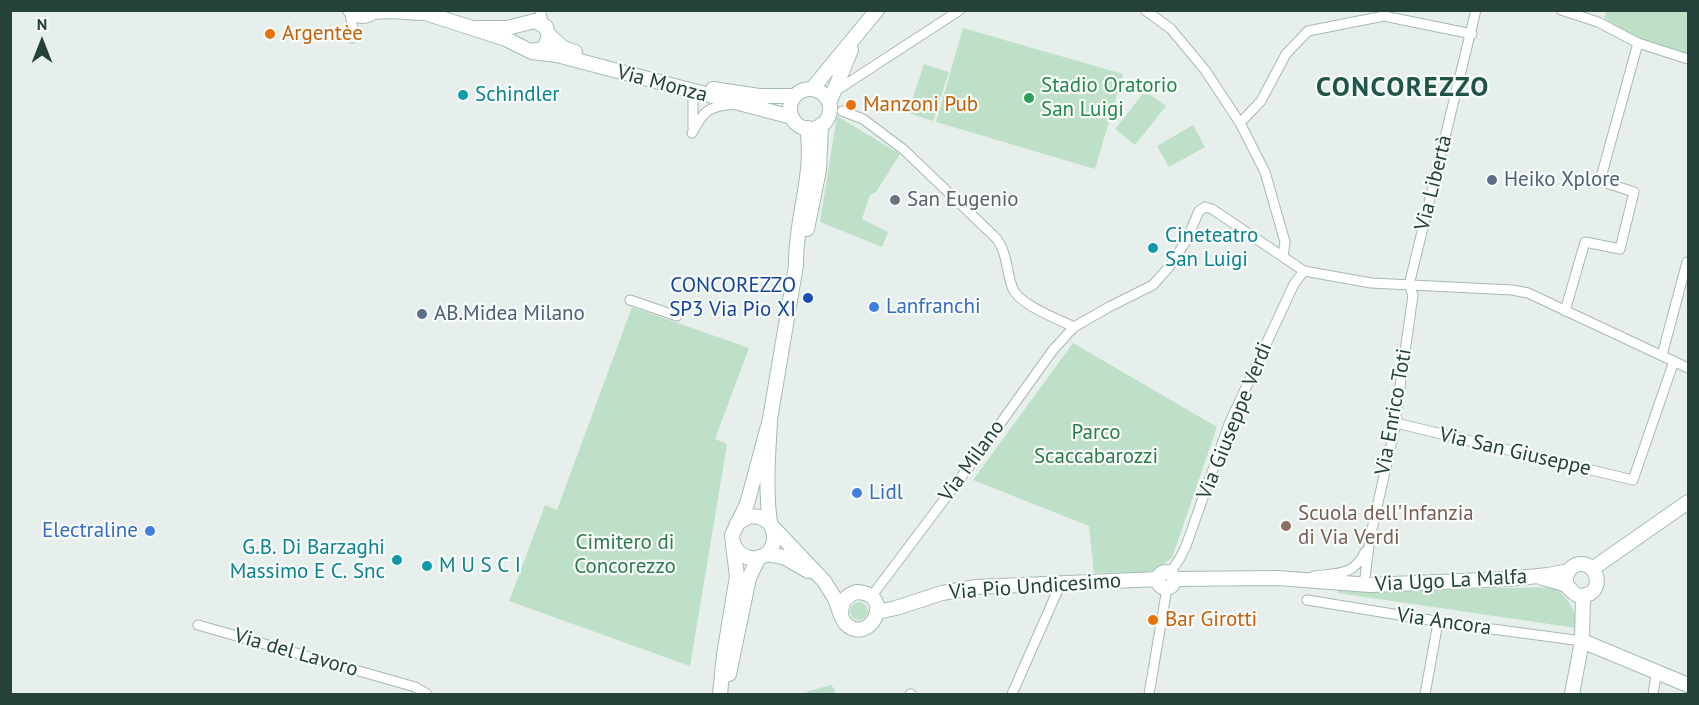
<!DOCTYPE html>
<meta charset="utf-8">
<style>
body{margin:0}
#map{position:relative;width:1699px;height:705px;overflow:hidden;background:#e6efeb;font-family:"PT Sans",sans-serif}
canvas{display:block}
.frame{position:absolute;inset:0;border:12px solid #24423a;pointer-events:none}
.north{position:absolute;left:12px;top:12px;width:60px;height:60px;-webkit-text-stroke:4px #f7fbf9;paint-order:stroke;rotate:0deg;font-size:16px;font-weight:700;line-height:24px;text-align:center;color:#24423a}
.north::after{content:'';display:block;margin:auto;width:21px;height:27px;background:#24423a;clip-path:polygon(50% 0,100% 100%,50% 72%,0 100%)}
</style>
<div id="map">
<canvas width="1699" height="705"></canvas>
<div class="frame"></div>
<div class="north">N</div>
</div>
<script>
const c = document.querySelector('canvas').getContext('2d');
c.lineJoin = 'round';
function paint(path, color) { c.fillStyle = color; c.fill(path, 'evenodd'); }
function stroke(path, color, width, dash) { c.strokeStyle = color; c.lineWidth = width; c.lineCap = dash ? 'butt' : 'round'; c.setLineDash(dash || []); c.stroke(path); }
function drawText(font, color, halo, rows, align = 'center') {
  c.font = font + ' "PT Sans",sans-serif'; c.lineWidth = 4.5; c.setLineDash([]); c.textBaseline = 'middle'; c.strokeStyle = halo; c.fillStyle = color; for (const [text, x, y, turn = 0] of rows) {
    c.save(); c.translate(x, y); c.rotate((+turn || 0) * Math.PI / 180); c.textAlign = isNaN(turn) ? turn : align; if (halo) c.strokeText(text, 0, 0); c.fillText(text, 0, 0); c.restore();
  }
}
paint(new Path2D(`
 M1606 11H1688V56L1637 38 1604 18Z
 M963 28 1123 74 1095 169 936 122Z
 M924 64 949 72 933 121 908 113Z
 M1145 91 1166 106 1135 145 1115 129Z
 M837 116 900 154 876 192 870 195 862 219 888 232 882 247 820 222Z
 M1193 125 1205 147 1169 167 1157 146Z
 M632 307 749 348 715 439 727 444 690 666 509 601 545 505 557 510Z
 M1073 343 1217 427 1172 558 1151 572 1094 573 1089 526 973 480Z
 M1554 587C1568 598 1577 610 1576 628L1338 593V590H1420Z
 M850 611a9 9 0 1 1 18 0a9 9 0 1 1-18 0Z
 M831 685 835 690 834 694H804L809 691Z`), '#bfe0c8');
const street = new Path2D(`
 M349 10 353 27 352 38
 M540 10 544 25
 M1145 10 1171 29 1205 70 1240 123 1265 172 1285 242 1283 256
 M1561 10 1598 22 1638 43 1688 59
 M834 92 960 10
 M842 111 863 119 903 149 997 239C1008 255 1006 272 1013 289 1020 305 1058 319 1074 327
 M1240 123 1261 101 1286 54 1308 31 1384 16 1472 34
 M693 128V93
 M692 133C704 110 708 107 733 104
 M1409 285 1476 10
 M630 300 677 316
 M1565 311 1585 242 1620 249 1634 192 1600 181 1638 43
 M1662 355 1687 262
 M1396 423 1633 480 1674 361
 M1170 573 1180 558 1186 546 1229 424 1294 284 1304 271
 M1314 576C1337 573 1354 576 1365 552
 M1364 585 1370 538 1396 423V415L1413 295 1409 285
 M871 597 977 456 1053 350 1074 327 1109 307 1153 285 1169 267 1186 241 1199 211 1205 207 1212 209 1304 271 1371 283 1512 290 1528 293 1688 368
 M1307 600 1430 620 1440 624 1447 623 1582 641
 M198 625 415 687 427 694
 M910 694H911
 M1012 694 1061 583
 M1149 694 1167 588
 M1425 694 1437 628 1440 624
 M1653 694 1657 670`);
const secondary = new Path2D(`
 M350 10C358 18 367 18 375 10
 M416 10 506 39 530 51 543 49 549 38 546 27 535 21 507 28H477
 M373 12 389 11 422 13
 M549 35 563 48 575 52
 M532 52 557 55 792 117
 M713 89 759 96H794
 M812 89 877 10
 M790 109a20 20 0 1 1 40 0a20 20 0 1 1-40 0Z
 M829 103 851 50
 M807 229 819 170 821 125
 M770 419C769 446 766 473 768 499 768 507 769 515 770 522 772 529 775 534 774 540 770 567 732 563 732 535L747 504 770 419 796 265C795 219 815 174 807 128
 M737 523 750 516 760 517 768 522 821 578
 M766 554 784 557 808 571
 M1592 569 1688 502
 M1158 580a8 8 0 1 1 16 0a8 8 0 1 1-16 0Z
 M1540 577C1546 579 1563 583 1567 586 1573 591 1575 598 1586 595 1604 590 1598 562 1579 564 1569 566 1565 575 1566 585
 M1174 579 1277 578 1370 585 1508 579 1548 575 1569 571
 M824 581C828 588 833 594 836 601 839 608 840 617 845 623 869 648 897 594 857 592 846 595 841 602 841 613
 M877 612 896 608 942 593 976 587 1159 579
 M1582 641 1688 685
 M729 674 749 578 759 557
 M720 694 724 655 737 576 733 545
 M1572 694 1582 641 1583 596`);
stroke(street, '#a8b8b2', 11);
stroke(secondary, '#a4bbb3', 16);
stroke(street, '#fff', 9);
stroke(secondary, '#fff', 14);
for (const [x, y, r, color] of [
 [270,34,6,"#e8710a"],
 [463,95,6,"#0f9aa8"],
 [1029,98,6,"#2e9e5b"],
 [851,105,6,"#e8710a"],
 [1492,180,6,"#5c6f8a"],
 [895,200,6,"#6b7280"],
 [1153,248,6,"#0f9aa8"],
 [808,298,6,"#1a4fb4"],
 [874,307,6,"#3f7fe0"],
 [422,314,6,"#5c6f8a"],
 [857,493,6,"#3f7fe0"],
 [1286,526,6,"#8d6e63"],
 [150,531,6,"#3f7fe0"],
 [397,560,6,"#0f9aa8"],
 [427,566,6,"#0f9aa8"],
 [1153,620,6,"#e8710a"]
]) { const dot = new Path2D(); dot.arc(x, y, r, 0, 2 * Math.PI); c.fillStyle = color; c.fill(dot); stroke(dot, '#f7fbf9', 2); }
drawText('21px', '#c56008', '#f7fbf9', [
 ["Argentèe",282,34],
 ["Manzoni Pub",863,105],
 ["Bar Girotti",1165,620]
], 'left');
drawText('21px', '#24423a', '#f7fbf9', [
 ["Via Monza",662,84,15],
 ["Via Libertà",1434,183,-76],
 ["Via Enrico Toti",1394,412,-80],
 ["Via Giuseppe Verdi",1235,421,-68],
 ["Via San Giuseppe",1515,452,13],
 ["Via Milano",972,461,-54],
 ["Via Ugo La Malfa",1451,581,-3],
 ["Via Pio Undicesimo",1035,587,-4],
 ["Via Ancora",1444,622,8],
 ["Via del Lavoro",296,653,16]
]);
drawText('21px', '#27864d', '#f7fbf9', [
 ["Stadio Oratorio",1041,86],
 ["San Luigi",1041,110]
], 'left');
drawText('21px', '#0d838f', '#f7fbf9', [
 ["Schindler",475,95],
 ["Cineteatro",1165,236],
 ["San Luigi",1165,260],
 ["G.B. Di Barzaghi",385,548,"right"],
 ["Massimo E C. Snc",385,572,"right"],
 ["M U S C I",439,566]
], 'left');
drawText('21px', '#4e5e75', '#f7fbf9', [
 ["Heiko Xplore",1504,180],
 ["AB.Midea Milano",434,314]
], 'left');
drawText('21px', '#5b616d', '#f7fbf9', [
 ["San Eugenio",907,200]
], 'left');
drawText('21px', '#164399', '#f7fbf9', [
 ["CONCOREZZO",796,286],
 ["SP3 Via Pio XI",796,310]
], 'right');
drawText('21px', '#366cbe', '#f7fbf9', [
 ["Lanfranchi",886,307],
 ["Lidl",869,493],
 ["Electraline",138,531,"right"]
], 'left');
drawText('21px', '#2d7a4b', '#f7fbf9', [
 ["Parco",1096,433],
 ["Scaccabarozzi",1096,457],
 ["Cimitero di",625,543],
 ["Concorezzo",625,567]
]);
drawText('21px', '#785e54', '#f7fbf9', [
 ["Scuola dell'Infanzia",1298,514],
 ["di Via Verdi",1298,538]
], 'left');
c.letterSpacing = '1.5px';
drawText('bold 27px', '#1f5548', '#f7fbf9', [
 ["CONCOREZZO",1403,88]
]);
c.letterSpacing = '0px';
</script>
